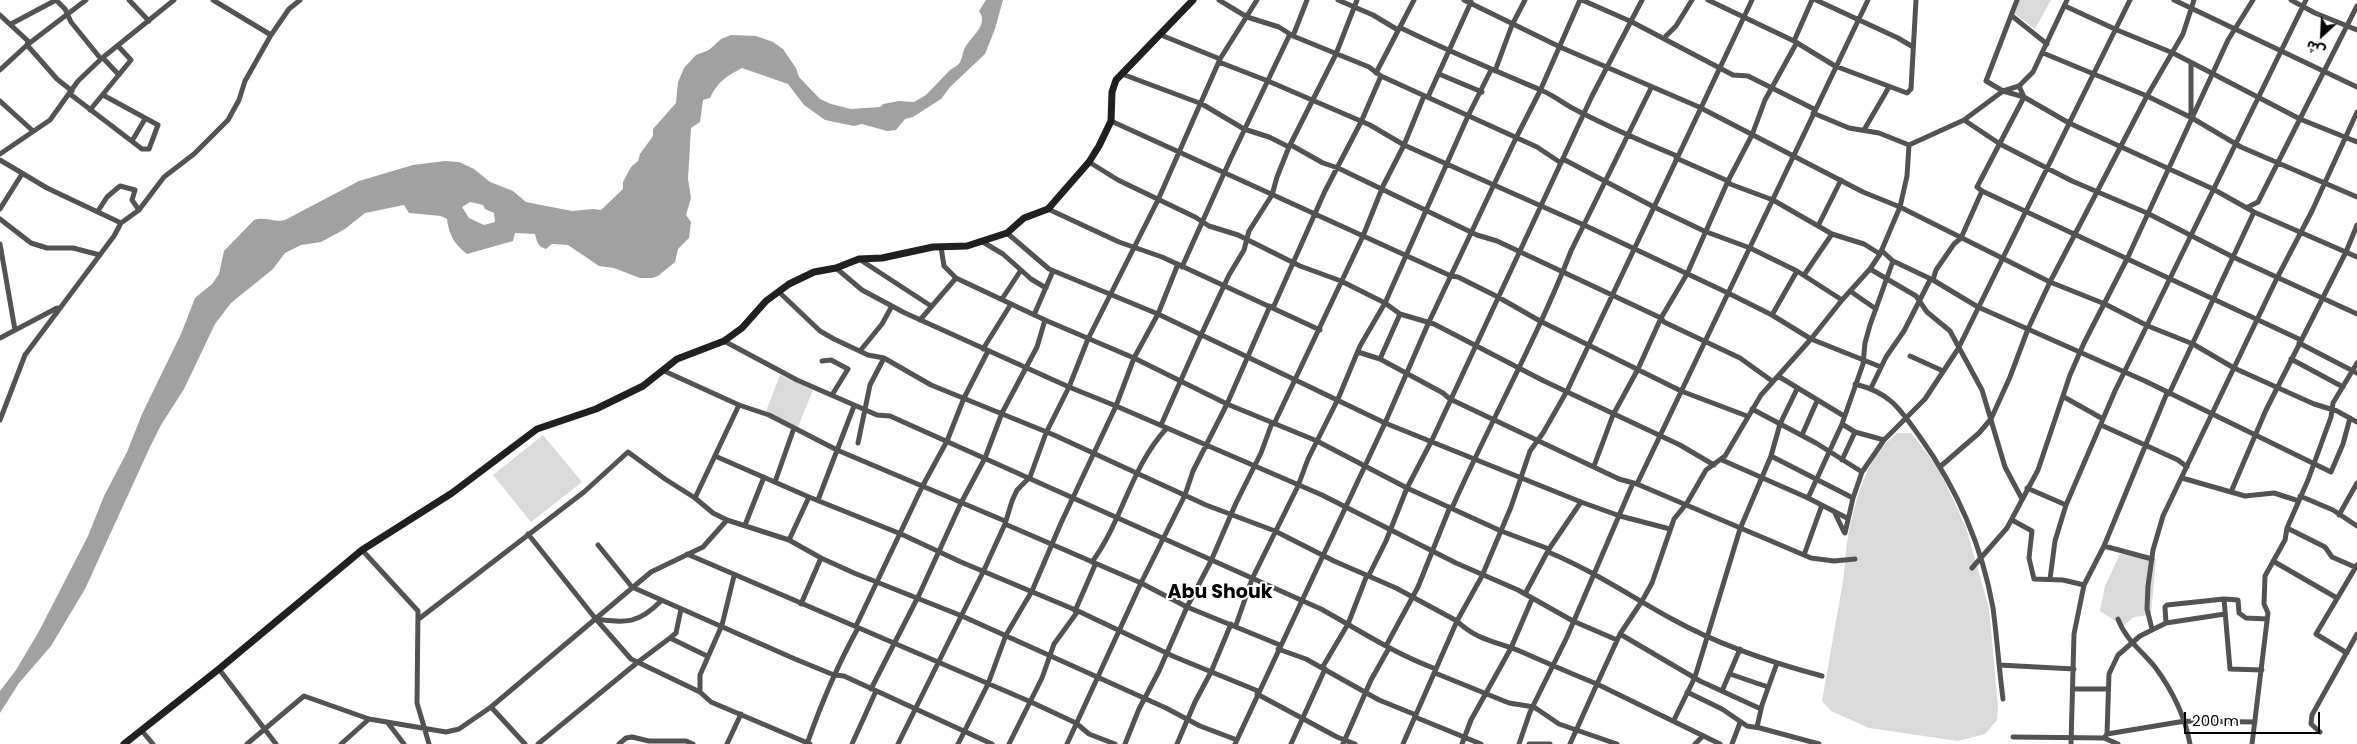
<!DOCTYPE html>
<meta charset="utf-8">
<style>
body{margin:0}
#map{position:relative;width:2357px;height:744px;overflow:hidden;background:#fff;font-family:Poppins,"Noto Sans Arabic",sans-serif}
canvas{display:block}
.north{position:absolute;left:2297px;top:10px;width:50px;height:50px;-webkit-text-stroke:4px #fff;paint-order:stroke;rotate:205deg;font-size:14px;font-weight:700;line-height:20px;text-align:center;color:#000}
.north::after{content:'';display:block;margin:auto;width:18px;height:22px;background:#000;clip-path:polygon(50% 0,100% 100%,50% 72%,0 100%)}
.scale{position:absolute;left:2184px;top:712px;width:136px;height:22px;box-sizing:border-box;border:2px solid #000;border-top:0;padding-left:6px;font-size:15px;line-height:18px;white-space:nowrap;color:#000;-webkit-text-stroke:4px #fff;paint-order:stroke}
</style>
<div id="map">
<canvas width="2357" height="744"></canvas>
<div class="north">ش</div>
<div class="scale">200 m</div>
</div>
<script>
const c = document.querySelector('canvas').getContext('2d');
c.lineJoin = 'round';
function paint(path, color) { c.fillStyle = color; c.fill(path, 'evenodd'); }
function stroke(path, color, width, dash) { c.strokeStyle = color; c.lineWidth = width; c.lineCap = dash ? 'butt' : 'round'; c.setLineDash(dash || []); c.stroke(path); }
function drawText(font, color, halo, rows, align = 'center') {
  c.font = font + ' Poppins,sans-serif'; c.lineWidth = 4; c.setLineDash([]); c.textBaseline = 'middle'; c.strokeStyle = halo; c.fillStyle = color; for (const [text, x, y, turn = 0] of rows) {
    c.save(); c.translate(x, y); c.rotate((+turn || 0) * Math.PI / 180); c.textAlign = isNaN(turn) ? turn : align; if (halo) c.strokeText(text, 0, 0); c.fillText(text, 0, 0); c.restore();
  }
}
paint(new Path2D(`
 M2017 0H2051L2035 29 2015 14Z
 M780 375 813 390 798 427 766 411Z
 M1897 433H1911L1939 469 1966 528 1989 608 1998 707 1997 720 1985 734 1958 741 1869 728 1831 711 1822 701C1829 661 1836 621 1843 581 1845 568 1845 555 1847 542 1854 504 1865 458 1897 433Z
 M543 435 582 482 531 522 493 475Z
 M2120 554 2156 559 2151 615 2134 617 2123 626 2100 611 2105 586Z`), '#dadada');
paint(new Path2D(`
 M986 0H1003L995 29 985 54 950 87 941 99 913 117 905 119 896 130 887 131 862 124 854 126 825 120 804 105 788 84 742 68C727 76 717 82 710 98L703 100 700 122 691 128 688 179 691 198 686 215 691 222 689 238 678 249 675 262 658 276 652 278H640L614 268 599 266 568 245 552 244 546 249C538 247 537 242 535 234L515 233 513 241 467 254C454 244 449 235 447 219L441 216 409 213 404 205 365 213 345 229 321 242 301 245 285 253 273 269 231 303 215 324 184 389 161 425 150 447 85 589 51 646 19 683 0 713V691L16 670 38 633 88 536 104 496 127 452 142 414 181 334 195 298 212 284 219 274 224 251 254 220C265 216 275 223 285 220L359 181 413 165 445 161 459 162 474 169 490 182 513 191 526 202 572 211 593 209 601 210 623 189V182L631 167 638 161 640 154 653 136V129L676 103 678 82 684 68 696 55 709 50 721 39 731 35 756 36 773 42 783 49 796 68 799 77 820 99 831 104 851 109 880 107 883 104 899 101 914 102 926 95 950 70 958 65C963 59 962 52 966 46 972 36 989 24 979 11ZM470 202 483 205 485 209 494 213 495 222 484 225 469 218 462 207Z`), '#a1a1a1');
stroke(new Path2D(`
 M56 0 65 9 71 22 101 59
 M129 0 149 21
 M213 0 271 35
 M1219 0 1247 17 1279 27 1293 36 1369 67 1381 76 1537 147 1561 163
 M1338 0 1373 15 1398 30
 M1464 0 1560 47 1699 107 1863 192 1900 207 2050 282 2105 304 2148 326 2193 344 2234 368 2314 404 2337 411 2357 422
 M1582 0 1632 22 1733 75 1748 76 1814 109
 M1708 0 1794 41 1835 66 1907 93 1911 89 1916 0
 M1816 0 1898 38 1913 47
 M2017 0 1986 81 2003 91 2024 97 2069 123 2213 189 2254 212 2357 257
 M2174 0 2357 87
 M2291 0 2315 13 2357 30
 M2065 6 2117 30 2173 53 2300 119 2357 142
 M0 15 28 41 27 45 57 79 72 91
 M2012 16 2047 44
 M11 24 56 0
 M1401 28C1448 51 1496 71 1543 91 1555 96 1565 105 1576 110 1609 127 1643 142 1677 156
 M1161 35 1220 59
 M1293 36 1307 0
 M1664 38 1676 26 1692 0
 M1794 41 1812 0
 M2043 53 2147 96 2192 118 2241 147 2357 197
 M103 58 119 75
 M1219 62 1268 81 1370 125 1404 145 1584 225 1728 293 1772 315 1811 339 1881 367
 M2191 64V115
 M0 70 27 45 86 0
 M1495 71 1512 25 1525 0
 M1376 73 1414 0
 M1122 74 1202 104 1244 129 1269 137 1289 147
 M1439 74 1482 92
 M2019 86 2024 97 1977 187 1982 191 2301 340
 M70 94 142 149H149L158 125 103 95
 M1428 97 1471 2
 M0 101 33 131
 M90 110 131 60 118 46
 M1813 113 1849 128 1879 133 1909 145 1964 120 2003 91 2019 86 2033 72 2067 0
 M1964 120 2000 144 2072 181 2147 213 2233 257 2357 314
 M1111 121 1451 276 1458 277 1498 297 1540 321 1681 391 1747 416
 M1864 130 1889 87
 M132 141 145 119
 M1291 145 1323 163 1338 168 1477 235 1497 241 1661 318 1664 322 1740 358 1772 381
 M0 154 50 120 78 81 101 59 174 0
 M1676 158 1728 181 1730 184 1773 200 1832 234 1864 244 1880 254
 M1563 159 1654 207 1704 231 1750 248 1797 271 1842 300
 M0 160 47 188 121 223
 M1089 162 1118 180 1195 217 1209 226 1238 235 1300 266 1341 281 1385 303 1400 314 1434 324 1544 381 1680 445 1714 465
 M2248 207 2258 202 2357 6
 M0 209 22 174
 M1048 209 1119 242 1162 257 1320 330
 M98 211 107 197 120 186 135 190 132 200 139 210
 M0 219 31 243 47 248H73L100 255
 M1818 226 1841 180
 M1007 233 1049 269 1158 314 1385 423 1581 502 1620 516 1670 529
 M981 241 1003 254 1031 279 1046 288
 M0 244 15 330
 M941 247 944 266 956 278 1045 320 1134 358 1227 404 1317 441 1407 488 1501 531 1549 549
 M859 259 931 306
 M1893 261 1933 280 1978 307 2145 381 2331 472 2343 444 2350 418
 M1182 267 1230 160 1290 34
 M836 268 862 290 905 313 1069 387 1116 406 1322 495 1456 563 1518 590 1573 621 1617 640
 M1870 269 1916 296 1927 312 1950 331 1982 390 2005 467 2022 499
 M1804 275 1832 234
 M1933 280 1936 270 1954 244 1961 238 1982 191
 M1850 291 1876 309
 M779 292 820 331 834 339 868 355 884 358 931 385 1054 435 1206 505 1275 531 1334 561 1396 588 1457 621C1476 640 1498 642 1522 652 1547 663 1572 674 1597 684L1620 634 1642 601 1652 583 1674 519 1687 503 1706 470 1725 456 1761 395 1811 339 1842 300 1870 269 1880 254 1900 207 1907 176 1909 145
 M1002 299 1021 270
 M1273 308 1325 191 1361 122 1381 76
 M1034 315 1053 271
 M1772 315 1797 271
 M920 320 956 278
 M0 338 57 308
 M724 341 797 380 877 415 890 416 1321 609C1359 630 1395 654 1436 669
 M2299 343 2357 373
 M983 349 1011 304
 M860 351 882 324 892 306
 M1358 352 1380 359 1443 393 1450 399 1619 479 1637 484 1811 558 1834 561 1855 559
 M1910 356 1943 371
 M1380 359 1400 314
 M2291 359 2343 387
 M822 361 831 360 848 369 832 395
 M662 370 739 405 769 415 837 450 1005 521
 M1778 376 1844 416
 M1855 384C1891 393 1900 409 1920 437 1956 487 1982 546 1993 608 1997 638 1999 668 2003 699
 M1871 388 1886 357 1904 331 1930 280
 M2169 394 2254 212
 M2064 397 2103 419
 M1752 409 1816 443 1862 472
 M0 420 25 355 114 236 121 223 139 210 164 177 194 154 228 120 239 100 245 81 271 35 289 9 300 0
 M1274 424 1363 236 1383 186 1404 145 1424 96
 M1842 424 1855 432 1884 440
 M1161 425 1201 335 1229 275 1244 250 1249 231 1272 195 1277 177 1289 147 1336 54 1357 0
 M2101 425 2178 460 2187 467
 M1802 435 1817 401
 M858 443 870 385 884 358
 M715 456 809 497 901 534 961 562 1078 611 1175 657 1258 691
 M1771 456 1853 498
 M1722 460 1808 498 1847 518
 M1842 460 1855 432
 M1594 466 1613 415 1638 369 1661 318 1687 274 1728 181 1752 135 1765 100 1796 44
 M1941 466 1979 433 1991 419 2010 377 2028 329 2050 282 2147 96 2183 34 2194 0
 M2182 478 2245 496 2274 493 2299 501
 M775 482 794 428
 M1637 484 1868 0
 M2027 488 2066 505
 M2231 492 2266 410 2346 252 2357 225
 M2300 496 2333 510 2357 526
 M695 498 739 405
 M1808 498 1842 424 1863 364 1865 343 1870 325 1893 261 1882 251
 M818 500 854 406
 M1452 508C1490 422 1537 339 1571 251L1651 88
 M1834 511 1844 532
 M2339 515 2357 483
 M2012 520 2032 531 2029 558 2034 579 2063 580 2084 585
 M1005 524 1141 583 1187 607 1280 645
 M745 525 764 477
 M2287 528 2325 547 2332 557 2357 568
 M1845 533 1853 498 1862 472 1884 440 1925 399 1958 349 2130 0
 M528 534 595 618 631 659 700 692 711 702 810 744
 M789 540 809 497
 M598 545 632 587 795 659 834 675 844 676 992 744
 M2104 546 2152 559
 M362 550 418 611 417 703 429 744
 M1548 552C1592 570 1630 596 1672 619 1717 644 1773 663 1822 676
 M687 554 1031 702 1076 723 1089 734 1115 744
 M1804 555 1822 505
 M2273 561 2337 598
 M1092 562C1123 520 1131 466 1167 428
 M1972 568 2007 528 2038 470 2070 375 2084 343 2127 259 2228 40 2253 0
 M1369 575 1386 541 1407 488 1432 440 1592 96 1642 0
 M2050 579 2055 541 2066 505 2115 391 2306 0
 M1525 594 1549 549 1581 502
 M2224 599 2230 669 2262 670
 M801 604 821 558
 M1075 611 1095 565
 M420 618 584 492 628 452 665 479 695 498 713 513 727 520 789 540 821 558 854 573 962 616 1166 708 1200 726 1237 740
 M595 619C627 623 638 624 661 601
 M2118 619C2125 639 2142 651 2155 667 2172 690 2185 716 2190 744
 M2166 623 2165 607 2167 605 2224 599 2238 600 2239 613 2246 618 2267 619
 M1236 625 1252 579 1298 486 1308 459 1338 399 1360 346 1385 303 1468 116 1491 70
 M856 626 922 487 947 441 964 398 988 351
 M2152 629 2147 609 2148 586 2153 550 2163 516 2277 278 2312 211 2357 112
 M1620 634 1700 681 1761 709
 M670 638 707 656
 M1386 646 1418 587 1450 507
 M1278 649 1306 659 1379 700 1416 715
 M2347 653 2316 634 2357 565
 M1999 665 2074 669
 M1322 668 1348 624 1367 575
 M219 669 276 744
 M1435 673 1509 703 1534 707 1559 724 1617 744
 M1730 674 1768 687
 M871 689 919 595 961 503 985 458 1002 413 1037 347 1045 320
 M2073 689H2108
 M1722 691 1740 649
 M700 692V675L722 625 734 576
 M1687 692 1722 709 1747 726 1760 728 1819 744
 M1257 694 1337 737 1355 744
 M491 707 525 744
 M1415 717 1481 744
 M1674 720 1695 677 1740 529 1771 456 1780 424 1797 389
 M388 723 404 744
 M1757 727 1762 705 1777 663
 M142 731 153 744
 M2320 732 2311 724 2312 715 2357 634
 M2107 734 2109 674 2118 655 2140 636 2166 623 2225 614
 M2013 737 2104 738 2107 734 2185 721 2255 722
 M2104 738 2118 744
 M247 744 304 696 369 719 446 732 459 729 491 707 651 572 703 547 727 520
 M341 744 369 719
 M538 744 638 662 670 638 676 633 681 609
 M619 744 626 738 632 737 649 741H686L693 744
 M727 744 741 714
 M807 744C821 704 837 666 858 628
 M852 744 876 691
 M898 744 984 570 1005 524 1012 501 1017 490 1030 477 1046 433 1069 387 1088 339 1158 200 1220 59 1257 0
 M958 744 988 684 1006 635 1032 591 1061 523 1116 406 1134 358 1158 314 1178 264
 M1009 744 1042 678 1054 644 1078 611
 M1067 744 1141 583 1185 495 1193 471 1227 404 1270 306
 M1125 744 1139 709 1159 671 1187 607 1211 561 1236 503 1261 453 1272 423
 M1177 744 1195 702 1211 672 1231 624
 M1235 744 1385 423 1428 324 1516 138 1540 91 1580 0
 M1291 744 1325 669
 M1343 744 1371 680 1389 648
 M1403 744 1457 621 1482 576 1511 507 1530 451 1543 433 1567 391 1752 0
 M1462 744 1471 720 1511 648 1532 599
 M1519 744 1530 712 1567 637 1633 483
 M1529 744H1550
 M1570 744 1597 684 1720 744
 M1695 744 1703 736
 M1732 744 1740 723
 M2071 744 2074 634 2084 585 2104 546 2167 393
 M2252 744 2268 613 2264 604 2265 576 2285 540 2287 528 2308 480 2331 417 2333 403 2357 363`), '#535353', 5);
stroke(new Path2D(`
 M124 744 219 669 362 550 452 493 537 429 596 409 643 386 677 359 724 341 742 328 766 301 789 284 814 272 836 268 859 259 882 258 933 247 967 246 1007 233 1024 218 1048 209 1089 162 1099 146 1111 121 1112 92 1116 80 1193 0`), '#202020', 7);
drawText('bold 19px', '#000', '#fff', [
 ["Abu Shouk",1220,593]
]);
</script>
